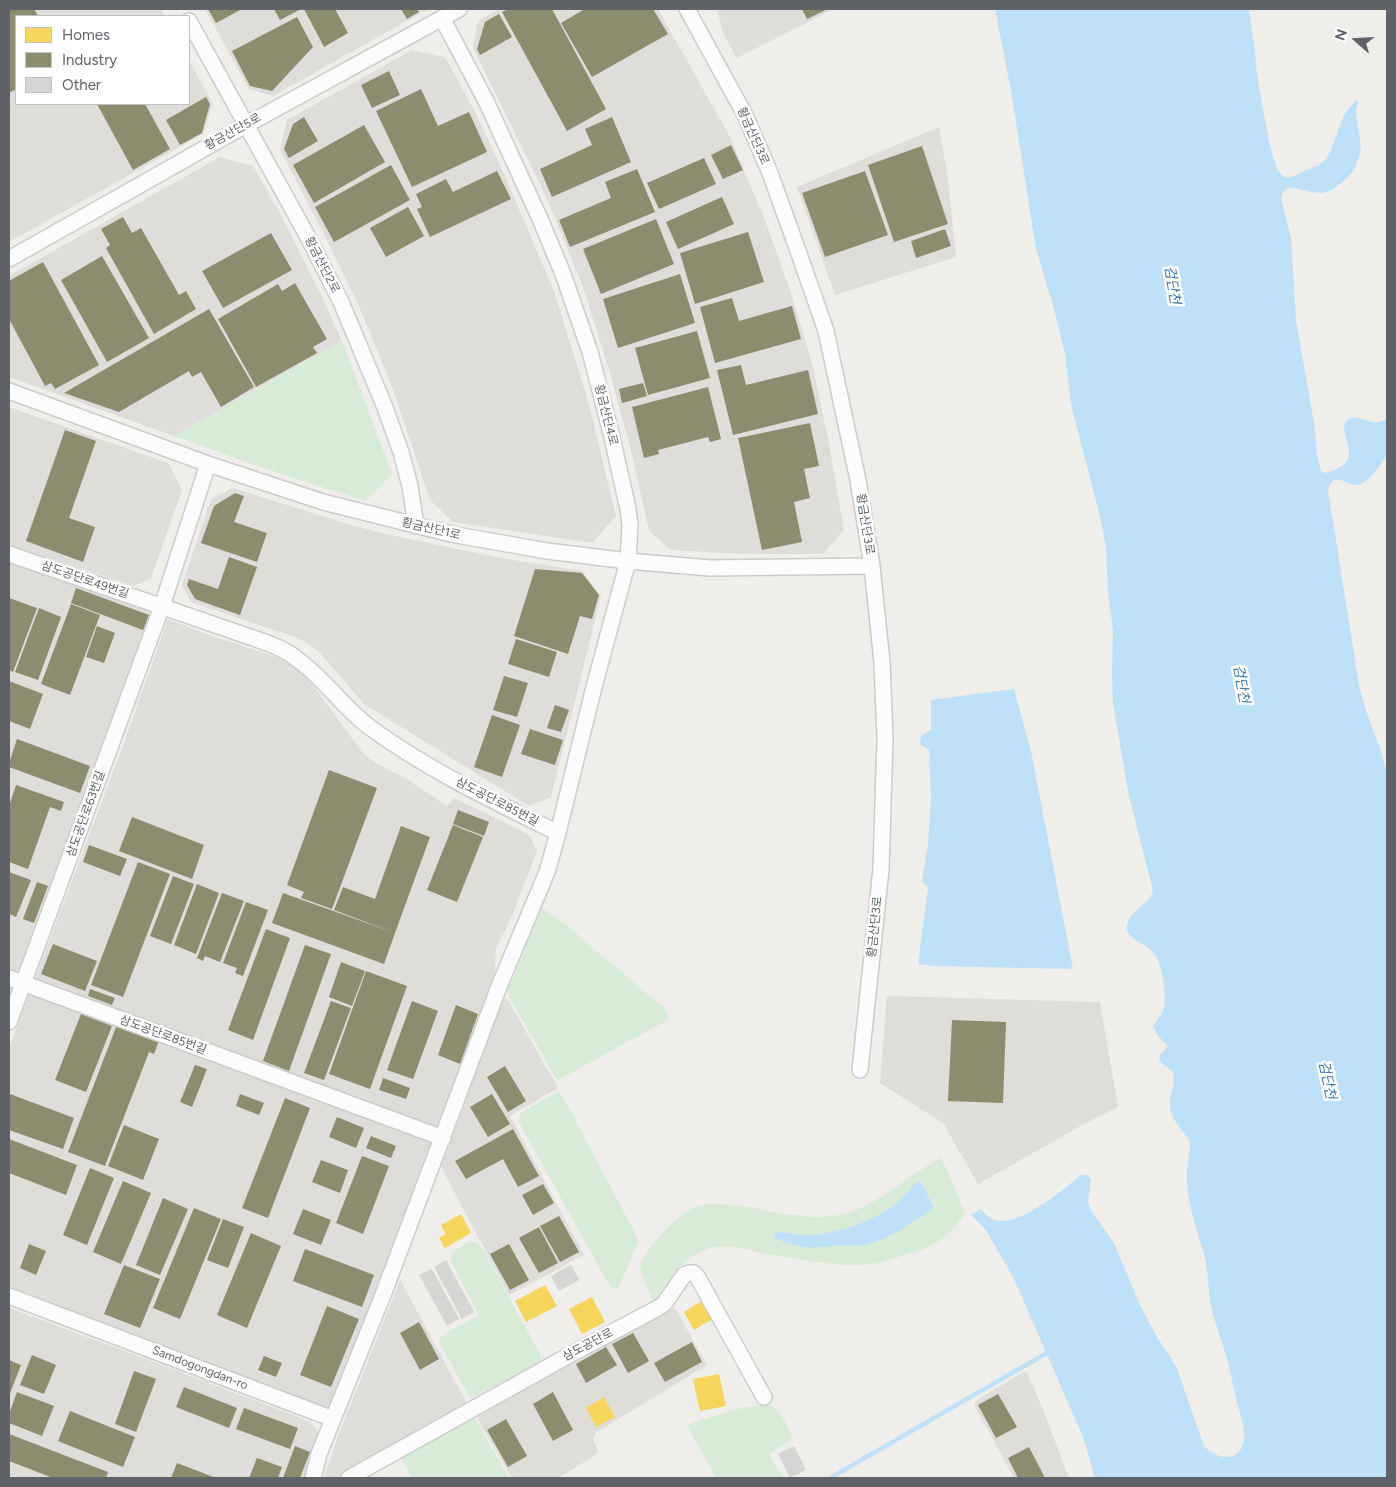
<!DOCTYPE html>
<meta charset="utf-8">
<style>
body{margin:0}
#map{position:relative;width:1396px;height:1487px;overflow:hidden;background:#efeeea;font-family:Figtree,sans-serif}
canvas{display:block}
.frame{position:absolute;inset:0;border:10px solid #5f6368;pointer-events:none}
.legend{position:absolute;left:15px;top:15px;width:175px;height:90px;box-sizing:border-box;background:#fff;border:1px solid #bfc1c3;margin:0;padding:6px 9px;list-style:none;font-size:15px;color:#5f6368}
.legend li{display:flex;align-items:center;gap:10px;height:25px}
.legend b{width:25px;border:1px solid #bfc1c3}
.north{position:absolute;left:1331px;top:15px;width:50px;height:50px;-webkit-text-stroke:4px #fff;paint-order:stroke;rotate:289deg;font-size:14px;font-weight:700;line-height:20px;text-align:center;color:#5f6368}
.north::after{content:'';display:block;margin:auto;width:18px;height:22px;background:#5f6368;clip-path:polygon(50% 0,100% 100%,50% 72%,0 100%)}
</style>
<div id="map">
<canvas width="1396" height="1487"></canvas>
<div class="frame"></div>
<ul class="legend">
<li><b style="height:14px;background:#f6d55c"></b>Homes</li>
<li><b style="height:14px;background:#8c8c6e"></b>Industry</li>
<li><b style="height:14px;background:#d6d5d3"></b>Other</li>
</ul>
<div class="north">N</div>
</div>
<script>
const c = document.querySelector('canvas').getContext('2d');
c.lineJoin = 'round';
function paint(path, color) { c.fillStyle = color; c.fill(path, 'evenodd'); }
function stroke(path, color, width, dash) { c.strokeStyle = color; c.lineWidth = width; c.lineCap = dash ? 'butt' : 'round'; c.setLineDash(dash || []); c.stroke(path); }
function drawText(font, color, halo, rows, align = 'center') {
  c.font = font + ' Figtree,"Noto Sans KR",sans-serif'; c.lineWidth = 5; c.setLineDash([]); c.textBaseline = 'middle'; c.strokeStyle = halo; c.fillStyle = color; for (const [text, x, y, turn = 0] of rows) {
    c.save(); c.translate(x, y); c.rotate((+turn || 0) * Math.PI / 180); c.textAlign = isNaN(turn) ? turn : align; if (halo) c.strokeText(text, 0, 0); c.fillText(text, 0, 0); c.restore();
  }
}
paint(new Path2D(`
 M9 9H161L165 16H16V104H189V60L213 104 203 134 9 242Z
 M205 9H428L273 96 249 89Z
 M499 9H658L730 137 765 220 792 296 813 367 829 444 844 530 823 554H743L671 550 649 531 632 454 610 373 584 290 550 205 473 48 478 21Z
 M717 9H834L737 58 723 33Z
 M412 50 445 57 474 110 501 167 554 291 589 404 616 516 592 543 453 522 430 500 391 384 358 304 322 230 280 150 287 120Z
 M939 127 948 178 956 257 835 295 797 187Z
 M220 157 253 166 279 211 322 297 342 341 174 436 9 377V276Z
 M9 407 168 463 182 490 151 578 134 586 9 545Z
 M233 488 351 525 386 534 501 558 582 571 601 596 551 797 529 806 364 704 320 653 306 642 295 637 191 602 182 585 211 499Z
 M9 562 150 612 152 615 9 999Z
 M168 619 206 634 286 660 298 667 310 681 362 752 370 759 379 765 407 779 447 806 454 798 526 833 530 836 537 851 512 916 496 949 494 985 466 1059 332 1406 328 1409 9 1286V1048L125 740Z
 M887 996 1100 1002 1118 1107 1086 1123 978 1184 943 1123 880 1083Z
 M506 999 508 1000 558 1088 510 1116 584 1255 509 1295 441 1167 503 1000Z
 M400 1280 468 1405 339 1478H324L338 1436Z
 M670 1306 676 1310 707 1365 597 1432 594 1435 593 1439 598 1451 596 1455 558 1478H512L474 1413Z
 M9 1308 162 1365 301 1418 311 1423 316 1428 318 1434 305 1478H9Z
 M1027 1372 1042 1407 1069 1478H1014L974 1405 975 1402 988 1393 1022 1373Z`), '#dfddda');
paint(new Path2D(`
 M342 341 392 474 366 501 266 469 174 436Z
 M543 909 560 920 664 1008 669 1017 666 1021 558 1080 555 1077 508 995V990L540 910Z
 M559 1092 568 1106 637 1237 638 1242 636 1247 619 1287 613 1289 609 1285 519 1122V1115L522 1112 556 1093Z
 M941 1158 953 1183 965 1214C958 1223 951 1233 942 1239 931 1247 916 1252 904 1255 895 1258 887 1261 878 1263 846 1269 805 1260 772 1255 753 1252 732 1243 712 1248 701 1251 688 1258 680 1267 671 1277 668 1301 652 1299 649 1291 638 1272 641 1263 644 1255 652 1245 658 1238 667 1228 677 1217 689 1210 718 1195 763 1212 794 1215 808 1217 825 1218 839 1215 878 1207 907 1175 941 1158Z
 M471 1241C477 1241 479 1245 483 1249L541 1356V1360L538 1363 474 1397H470L468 1394 439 1342 440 1338 444 1334 478 1316V1313L450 1260 453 1251Z
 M765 1404C779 1404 786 1425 792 1435L791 1440 770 1453V1456L783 1478H716L688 1427 689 1424 733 1410Z
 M470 1417H474L509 1478H413L402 1460 401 1456Z`), '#d8ebd6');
paint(new Path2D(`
 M995 9H1249L1255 53 1257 75 1262 104 1270 146 1277 169 1281 174 1286 178 1292 177 1302 172 1319 165 1325 160 1330 152 1344 115 1356 100 1358 103 1356 112 1361 147 1359 157 1354 170 1345 180 1332 190 1323 193 1312 192 1294 188H1287L1283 192 1281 198 1291 238 1296 320 1315 429 1317 455 1321 471 1325 473C1333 471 1344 467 1348 459 1354 449 1336 425 1349 419 1357 415 1364 420 1372 422 1377 423 1383 421 1387 419 1387 429 1389 441 1387 451 1386 461 1367 484 1357 485 1345 485 1333 470 1328 490L1359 685 1366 711 1380 748 1387 775V1478H1095L1083 1437 1014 1279 986 1230 971 1215 980 1209C984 1212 988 1217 992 1219 1015 1231 1064 1189 1081 1175H1087L1091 1179 1088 1202 1092 1212 1114 1243 1139 1303 1158 1339 1170 1356 1177 1369 1204 1446C1218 1462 1244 1462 1244 1436 1244 1425 1240 1413 1237 1403 1234 1389 1231 1375 1228 1362 1223 1345 1217 1328 1212 1311 1208 1294 1209 1275 1205 1258 1198 1232 1188 1208 1187 1181 1186 1168 1190 1155 1190 1143 1184 1129 1170 1121 1170 1105 1169 1094 1176 1084 1173 1073 1170 1066 1156 1065 1160 1055 1162 1052 1166 1049 1168 1046L1159 1037 1153 1027C1156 1020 1162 1016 1164 1007 1167 995 1162 962 1153 952 1146 944 1126 939 1127 927 1127 911 1148 907 1153 891L1129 796 1113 704 1112 673 1113 630 1108 593 1106 546 1097 505 1071 405 1065 354 1054 309 1036 249 1011 91Z
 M1014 689 1031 751 1073 969 933 966 918 964 928 887 922 882 928 844 931 799 929 750 920 744 921 736 931 730V700Z
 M918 1182 922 1184 933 1206 931 1210C913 1223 884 1242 862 1245 852 1246 841 1245 831 1246 806 1249 798 1248 775 1238V1233C785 1230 798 1236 810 1235 846 1233 895 1214 915 1183Z`), '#bfe0f9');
paint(new Path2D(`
 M461 1214 471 1233 445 1248 439 1238 446 1234 441 1225Z
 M545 1285 557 1306 526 1322 515 1301Z
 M592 1297 605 1322 582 1334 569 1309Z
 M703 1300 714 1318 694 1330 684 1312Z
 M719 1374 726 1406 700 1411 693 1379Z
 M604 1397 615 1417 596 1427 586 1408Z`), '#f6d55c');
paint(new Path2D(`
 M9 9H34L38 16H16V89L9 93Z
 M208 9H242L216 23Z
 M274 9H301L280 20Z
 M304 9H335L348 33 324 47Z
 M401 9H417L419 12 407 19Z
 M509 9H552L606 109 567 131 502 12Z
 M583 9H653L668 34 592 77 561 23 583 10Z
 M802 9H828L807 19Z
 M499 14 512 37 480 55 477 49 485 22Z
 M297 17 313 47 272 91 250 86 232 51Z
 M389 71 400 95 372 108 361 85Z
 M421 89 438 126 469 112 487 152 412 187 376 111Z
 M206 97 210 104 202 133 180 145 166 120Z
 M97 104H145L170 149 133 170Z
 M304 117 318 141 289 158 284 149 293 124Z
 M612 117 631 162 552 197 540 169 592 145 585 129Z
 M364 125 385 162 314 203 293 165Z
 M731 145 743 170 723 179 711 155Z
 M922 146 948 224 894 242 868 165Z
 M704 158 716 184 659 209 647 183Z
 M391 165 410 200 334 242 315 207Z
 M637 169 655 212 570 247 559 220 611 198 605 182Z
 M497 171 511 199 430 237 417 209 422 207 416 194 446 179 453 192Z
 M865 171 888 235 825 257 802 193Z
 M722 197 734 224 678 249 666 222Z
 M408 207 424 236 386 257 370 228Z
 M123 217 132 233 141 228 179 295 186 291 196 309 154 334 106 248 110 245 101 229Z
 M656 219 674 264 601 294 583 249Z
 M945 229 951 246 916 258 911 241Z
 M748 232 764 282 695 304 680 253Z
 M271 233 292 270 223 308 202 271Z
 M102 256 149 338 107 362 61 280Z
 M43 262 99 365 55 389 51 383 45 386 9 319V281Z
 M680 274 695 323 618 348 603 299Z
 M295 283 327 339 313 347 317 353 256 387 218 319 278 284 282 291Z
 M732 298 739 321 792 306 801 339 715 363 700 307Z
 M209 309 254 387 221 407 201 372 192 377 189 371 119 412 64 393Z
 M697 331 710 378 648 395 635 348Z
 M741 365 746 385 808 370 818 414 733 435 717 370Z
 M643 383 647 396 622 403 619 389Z
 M708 387 721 439 710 442 708 437 658 450 659 454 644 458 632 407Z
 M810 423 819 466 804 469 810 498 794 502 802 542 762 550 738 438Z
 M65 430 96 441 69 518 95 527 83 562 26 541Z
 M235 493 244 496 234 522 267 533 257 562 201 543 214 506Z
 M229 557 257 567 240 615 195 599 187 585 189 579 218 589Z
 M535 569 582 573 599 595 592 619 580 616 568 654 514 636Z
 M76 588 149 615 143 630 71 603Z
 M9 598 37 608 13 672 9 670Z
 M71 604 100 615 70 695 41 684Z
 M39 608 61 617 38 680 15 672Z
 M97 626 115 633 104 663 86 657Z
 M516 639 557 652 549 677 508 664Z
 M504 676 528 683 517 717 493 710Z
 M9 681 43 694 30 729 9 721Z
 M555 705 569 710 561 732 547 728Z
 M492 715 520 725 502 777 474 767Z
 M530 729 563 740 555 765 521 754Z
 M17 739 90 766 80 793 9 767V763Z
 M329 770 377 788 332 909 301 898 304 892 287 885Z
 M16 785 64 802 61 811 50 807 28 869 9 862V806Z
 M458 810 489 822 484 836 453 824Z
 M132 817 204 845 192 879 119 851Z
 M453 825 483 837 457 902 427 890Z
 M401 826 430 837 395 933 334 910 343 887 375 899Z
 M89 845 127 859 120 876 83 862Z
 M138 862 170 874 123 997 91 985Z
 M9 872 31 880 16 917 9 914Z
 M173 876 194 884 171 944 150 936Z
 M37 882 48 886 34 923 23 919Z
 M197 884 219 893 196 954 174 945Z
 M222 893 244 901 220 962 205 956 203 961 197 958Z
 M283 893 395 933 384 964 272 923Z
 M246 902 268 910 243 976 235 973 237 968 223 963Z
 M266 929 290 938 253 1040 228 1030Z
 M53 944 97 961 85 991 41 974Z
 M305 945 331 954 289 1071 263 1061Z
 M341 962 365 971 352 1006 329 997Z
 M366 971 407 986 370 1089 329 1074Z
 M90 989 115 998 112 1005 88 996Z
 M331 1001 351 1008 324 1080 304 1073Z
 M412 1001 438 1011 413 1079 387 1070Z
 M456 1005 478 1014 460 1064 438 1055Z
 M81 1014 112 1026 86 1092 55 1080Z
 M952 1020 1006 1022 1003 1103 948 1101Z
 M118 1022 160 1038 154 1054 149 1052 105 1166 68 1152Z
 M195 1065 207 1069 192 1107 180 1102Z
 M505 1066 526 1101 508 1112 487 1077Z
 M383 1078 410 1088 406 1099 379 1090Z
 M10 1094 74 1118 63 1149 9 1130Z
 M240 1094 264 1103 259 1115 236 1106Z
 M492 1094 510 1124 488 1137 470 1107Z
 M285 1098 310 1108 268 1218 242 1208Z
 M337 1117 364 1128 356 1148 329 1137Z
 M124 1125 159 1139 143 1180 108 1166Z
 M513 1129 539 1176 518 1187 503 1159 466 1179 455 1161Z
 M371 1136 396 1146 391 1158 366 1148Z
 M9 1139 77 1165 66 1195 9 1173Z
 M362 1156 389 1166 363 1234 336 1223Z
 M321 1160 348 1170 340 1193 312 1182Z
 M90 1168 114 1178 87 1245 63 1235Z
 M123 1181 151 1193 121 1264 93 1252Z
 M543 1184 554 1203 533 1215 522 1195Z
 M163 1198 188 1209 160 1275 136 1265Z
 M194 1208 221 1219 180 1319 153 1308Z
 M303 1209 331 1220 321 1245 293 1234Z
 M559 1216 579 1252 560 1262 540 1226Z
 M223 1219 244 1227 228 1268 207 1260Z
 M539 1227 558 1263 539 1273 519 1238Z
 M251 1233 281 1246 247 1328 217 1315Z
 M29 1244 46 1251 36 1275 20 1268Z
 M509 1244 529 1280 510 1290 490 1254Z
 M305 1249 374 1275 362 1307 293 1281Z
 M124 1265 160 1279 140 1328 104 1314Z
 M327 1306 359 1319 331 1387 300 1375Z
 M419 1322 439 1359 420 1370 400 1333Z
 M633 1333 649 1361 628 1373 612 1344Z
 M692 1342 702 1362 665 1382 654 1363Z
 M606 1347 617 1365 586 1383 576 1364Z
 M32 1355 56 1365 44 1394 20 1385Z
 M264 1356 282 1363 276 1377 258 1370Z
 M9 1360 21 1365 9 1396Z
 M134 1371 156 1379 136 1432 115 1424Z
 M184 1387 237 1408 229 1428 176 1407Z
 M17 1392 54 1406 42 1436 9 1423V1414Z
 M553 1392 573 1430 553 1441 533 1404Z
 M998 1394 1017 1427 996 1438 978 1405Z
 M244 1408 298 1428 290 1449 236 1429Z
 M70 1411 135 1437 123 1467 58 1441Z
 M506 1419 527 1456 508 1467 487 1430Z
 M9 1434 108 1472 106 1478H53L9 1461Z
 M295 1446 310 1452 300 1478H283Z
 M1029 1447 1045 1478H1018L1008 1458Z
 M257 1458 282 1467 278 1478H249Z
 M177 1463 216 1478H171Z`), '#8c8c6e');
stroke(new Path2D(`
 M830 1478 1052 1350`), '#bfe0f9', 4.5);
paint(new Path2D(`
 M446 1260 474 1312 462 1319 434 1267Z
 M571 1265 579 1280 559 1291 551 1276Z
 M432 1269 459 1319 447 1326 419 1275Z
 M794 1446 806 1470 790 1478 778 1454Z`), '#d6d5d3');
const minor = new Path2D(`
 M687 9 745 115 770 173 797 248 826 331 858 480 872 566 882 662 885 739 881 869 860 1070
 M442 18 486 101 541 221 563 274 590 352 611 433 628 509 630 525 628 561 594 687 558 833
 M189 21 309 239 341 302 384 405 401 452 410 486 416 526
 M9 259 246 125 459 9
 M9 391 208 464 323 502 451 534 547 551 628 561 710 568 872 566
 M9 554 256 639C270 644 285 649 297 659 325 679 344 709 372 729 430 771 494 801 558 833L547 872 500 984 383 1295 333 1419
 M9 978 443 1138
 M9 1022 162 606 208 464
 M9 1296 333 1419 319 1454 313 1478
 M349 1478 573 1353 656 1309 664 1304 684 1275 689 1273H694L698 1278 764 1397`);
stroke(minor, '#cbcccc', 18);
stroke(minor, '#fdfcfc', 15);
drawText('12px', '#5f6368', '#fff', [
 ["황금산단5로",233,132,-29],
 ["황금산단3로",753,136,66],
 ["황금산단2로",322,265,63],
 ["황금산단4로",606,415,76],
 ["황금산단3로",865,524,81],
 ["황금산단1로",431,529,13],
 ["삼도공단로49번길",85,580,19],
 ["삼도공단로85번길",497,802,27],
 ["삼도공단로63번길",86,814,-70],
 ["황금산단3로",875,927,-84],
 ["삼도공단로85번길",163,1035,20],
 ["삼도공단로",588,1345,-28],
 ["Samdogongdan-ro",200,1368,21]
]);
drawText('italic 14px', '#4174aa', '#fff', [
 ["검단천",1172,285,81],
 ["검단천",1241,684,80],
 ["검단천",1327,1080,78]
]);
</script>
